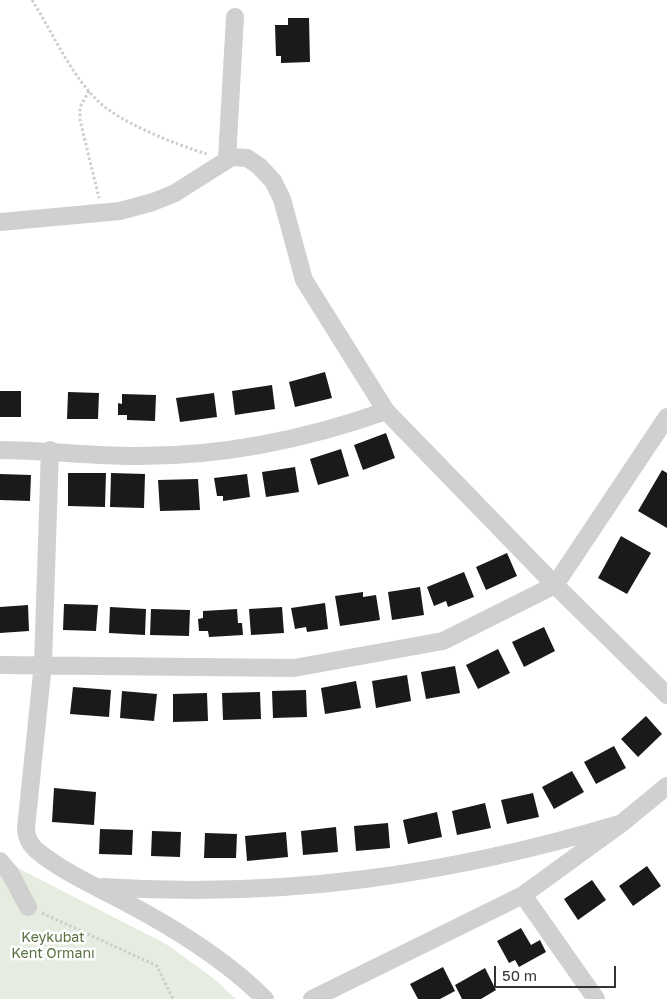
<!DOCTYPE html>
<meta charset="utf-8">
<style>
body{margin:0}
#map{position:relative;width:667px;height:999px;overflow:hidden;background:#fff;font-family:"Golos Text",sans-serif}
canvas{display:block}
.scale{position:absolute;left:494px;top:966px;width:122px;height:22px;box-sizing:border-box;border:2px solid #333;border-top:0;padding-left:6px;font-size:15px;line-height:18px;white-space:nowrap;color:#333;-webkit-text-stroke:4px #fff;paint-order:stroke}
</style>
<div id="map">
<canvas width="667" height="999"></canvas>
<div class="scale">50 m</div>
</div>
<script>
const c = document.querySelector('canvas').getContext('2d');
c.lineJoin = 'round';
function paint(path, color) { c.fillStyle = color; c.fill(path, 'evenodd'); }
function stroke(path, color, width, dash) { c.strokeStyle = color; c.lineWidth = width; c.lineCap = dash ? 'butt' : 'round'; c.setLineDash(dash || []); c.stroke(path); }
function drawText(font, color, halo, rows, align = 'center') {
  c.font = font + ' "Golos Text",sans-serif'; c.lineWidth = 5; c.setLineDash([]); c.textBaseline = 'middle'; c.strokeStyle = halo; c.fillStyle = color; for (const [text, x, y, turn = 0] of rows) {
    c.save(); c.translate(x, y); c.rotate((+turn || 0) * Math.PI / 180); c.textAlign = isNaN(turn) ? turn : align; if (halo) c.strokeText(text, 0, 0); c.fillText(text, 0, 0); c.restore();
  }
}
paint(new Path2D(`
 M0 859 166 944 213 978 236 999H0Z`), '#e6ecdf');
paint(new Path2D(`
 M288 18H309L310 62 281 63V56H276L275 25H288Z
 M325 372 332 398 295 407 289 382Z
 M272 385 275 409 235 415 232 391Z
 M0 391H21V417H0Z
 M68 392 99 393 98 419H67Z
 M214 393 217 417 180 422 176 398Z
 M122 394 156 395 155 421 127 420V415H118V403L122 404Z
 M386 433 395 458 363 470 354 445Z
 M341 449 349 476 318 485 310 459Z
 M295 467 299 492 266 497 262 472Z
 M662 470 667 473V528L638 511Z
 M68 473H106L105 507 68 506Z
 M111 473 145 474 144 508 110 507Z
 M0 474 31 475 30 501 0 500Z
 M247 474 250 497 223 501V496H217L214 478Z
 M198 479 200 510 160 511 158 480Z
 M621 536 651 553 627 594 598 578Z
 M507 553 517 576 486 590 476 567Z
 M464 572 474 597 448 607 446 601 434 606 427 587Z
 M420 587 424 615 392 620 388 592Z
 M363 592V597L376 595 380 620 340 626 335 596Z
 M325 603 328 629 307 632 306 627 295 629 291 608Z
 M64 604 98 605 96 631 63 630Z
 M28 605 29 631 0 633V607Z
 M110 607 146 609 145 635 109 633Z
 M282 607 284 633 251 635 249 609Z
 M151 609 190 610 189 636 150 635Z
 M237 609 238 623H242L243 635 209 637 208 631H199L198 619 203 618V611Z
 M544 627 555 651 524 667 512 642Z
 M498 649 510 673 478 689 466 665Z
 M455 666 460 693 426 699 421 672Z
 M407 675 411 701 376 708 372 681Z
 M356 681 361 708 325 714 321 688Z
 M73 687 111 690 109 717 70 714Z
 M306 690 307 717 273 718 272 691Z
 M122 691 157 694 154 721 120 718Z
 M260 692 261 719 223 720 222 693Z
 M207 693 208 721 173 722V694Z
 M646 716 662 734 638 757 621 739Z
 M614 746 626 768 596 784 584 762Z
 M572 771 584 792 554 809 542 787Z
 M54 788 96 792 94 825 52 822Z
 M533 793 539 817 507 824 501 800Z
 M485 803 491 828 457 835 452 811Z
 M437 812 442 837 408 844 403 820Z
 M388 823 390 848 356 851 354 826Z
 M336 827 338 852 303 855 301 831Z
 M100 829 133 830 132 855 99 854Z
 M152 831 181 832 180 857 151 856Z
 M286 832 288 857 247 861 245 836Z
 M205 833 237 834 236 858H204Z
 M647 866 661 886 633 906 619 886Z
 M592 880 606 900 578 920 564 899Z
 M521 928 531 945 540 940 546 952 519 967 515 960 509 963 497 941Z
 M443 967 455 991 440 999H418L410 984Z
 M485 968 496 990 481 999H462L455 985Z`), '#1a1a1a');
stroke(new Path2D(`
 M32 0C53 33 69 72 97 100 118 122 177 145 207 154
 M89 91 80 107V120L99 198
 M42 913 157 966 173 999`), '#cdcdcd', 3, [2.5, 2.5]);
stroke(new Path2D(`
 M227 159 235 17
 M0 222 120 211 153 202 175 193 232 157 247 158 259 166 273 181 282 199 304 280 386 411 555 585 667 695
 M0 450C44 450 89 456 133 456 220 457 304 440 386 411
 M50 450 43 664 26 828C26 836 29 843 35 849 59 870 99 888 127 903 176 929 226 960 265 999
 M0 665 294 668 443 641 555 585 667 417
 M0 861 10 873 28 907
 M103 887C282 899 450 875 622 823
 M523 895 596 999
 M312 999 523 895 622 823 667 786`), '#d0d0d0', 18);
drawText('14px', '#56703f', '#fff', [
 ["Keykubat",53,938],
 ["Kent Ormanı",53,954]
]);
</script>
